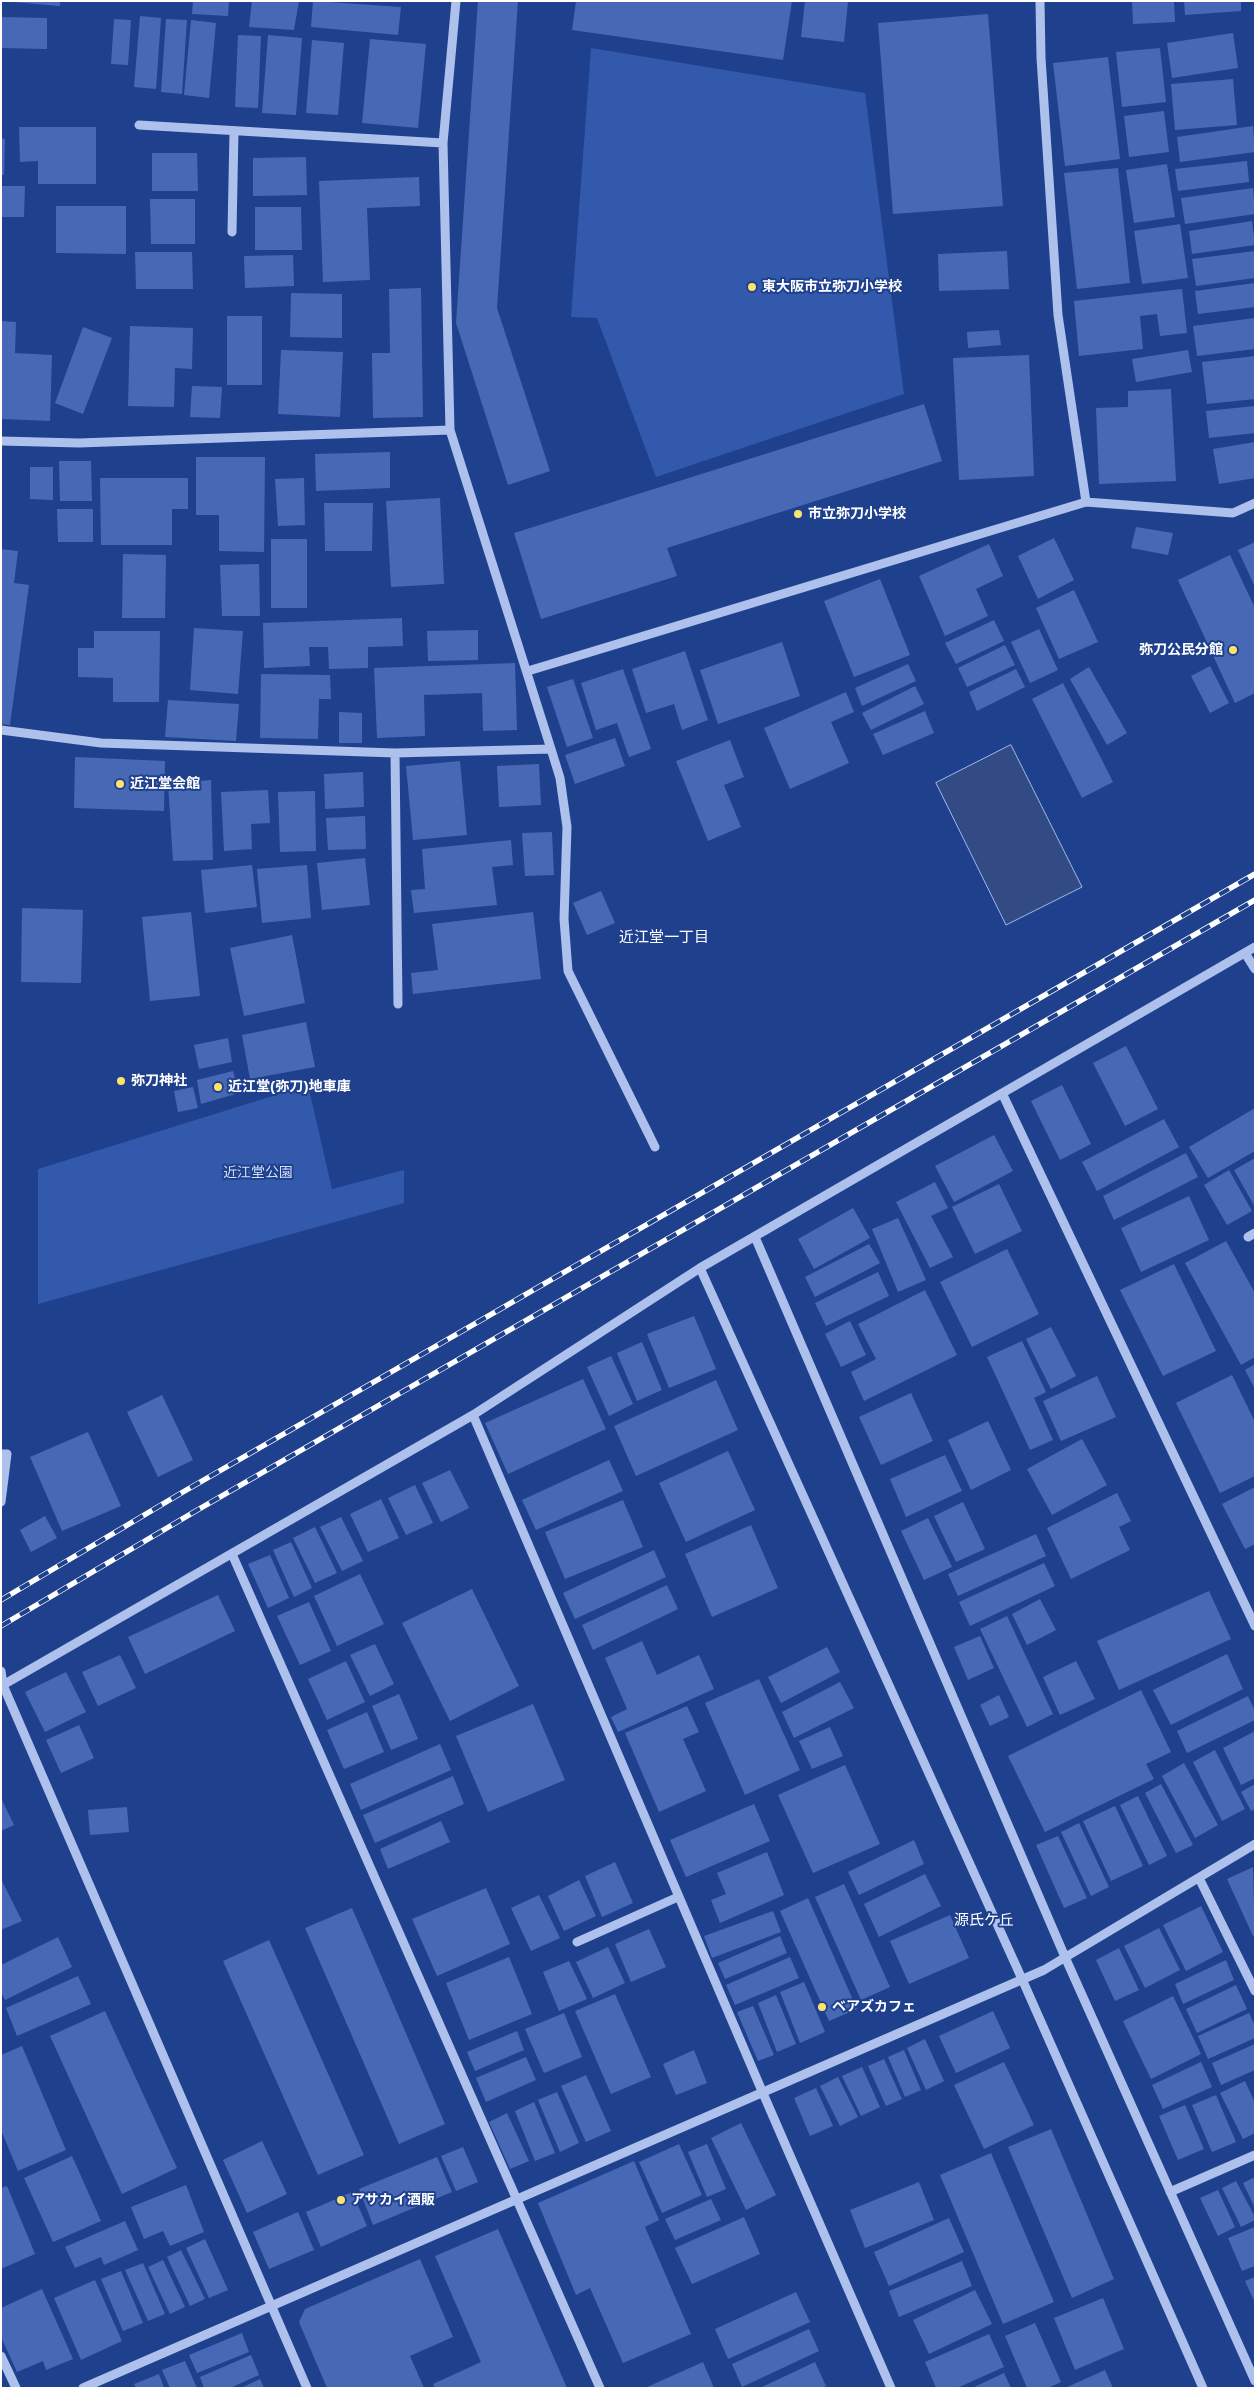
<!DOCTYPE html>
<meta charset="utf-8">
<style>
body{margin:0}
#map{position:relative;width:1256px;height:2389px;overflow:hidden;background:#1f408d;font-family:"Golos Text",sans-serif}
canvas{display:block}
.frame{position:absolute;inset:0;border:2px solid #fff;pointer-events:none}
</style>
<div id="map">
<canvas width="1256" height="2389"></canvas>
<div class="frame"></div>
</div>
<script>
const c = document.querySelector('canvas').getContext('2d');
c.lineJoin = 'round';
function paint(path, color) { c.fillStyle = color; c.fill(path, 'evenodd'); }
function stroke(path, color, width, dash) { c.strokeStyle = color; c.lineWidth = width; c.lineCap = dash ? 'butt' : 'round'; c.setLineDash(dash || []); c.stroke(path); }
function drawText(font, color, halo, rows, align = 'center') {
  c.font = font + ' "Golos Text","Noto Sans JP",sans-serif'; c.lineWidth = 4; c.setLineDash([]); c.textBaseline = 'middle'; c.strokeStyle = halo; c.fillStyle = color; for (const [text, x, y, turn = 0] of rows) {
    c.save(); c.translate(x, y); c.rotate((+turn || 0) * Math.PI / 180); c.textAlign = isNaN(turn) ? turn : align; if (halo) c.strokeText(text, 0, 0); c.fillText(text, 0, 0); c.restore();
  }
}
paint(new Path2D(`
 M591 48 865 93 904 394 656 477 597 318 571 317Z
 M308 1085 332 1189 404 1170V1203L38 1304V1169Z`), '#3259ab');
const water = new Path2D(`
 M1011 745 1082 887 1006 925 936 783Z`);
paint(water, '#334b84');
stroke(water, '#a0baee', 1);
paint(new Path2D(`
 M1 1H60V6Z
 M193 1H229L228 16 192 14Z
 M252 1H299L294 30 249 27Z
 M313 1 401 7 398 35 311 27Z
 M478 1H518L497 308 550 471 508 485 456 323Z
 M576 1H792L783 60 572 30Z
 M805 1 848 2 844 42 801 37Z
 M1132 1H1174L1175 22 1133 24Z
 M1184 1H1241V11L1185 15Z
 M988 14 1003 206 893 214 878 23Z
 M140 16 161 18 156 89 134 87Z
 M1 17 47 18V49L1 48Z
 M114 19 131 20 128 65 111 64Z
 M166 19 187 20 182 94 161 92Z
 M191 20 216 23 209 98 184 95Z
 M1233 33 1238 68 1172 78 1167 43Z
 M238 35 261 36 258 108 235 107Z
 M268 35 302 38 296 115 262 113Z
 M370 39 426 44 418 128 362 123Z
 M312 40 344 43 338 115 306 113Z
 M1160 48 1166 102 1122 107 1116 52Z
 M1108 57 1120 159 1065 166 1053 63Z
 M1233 79 1237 125 1175 130 1171 84Z
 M1164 111 1169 152 1129 157 1124 116Z
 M1253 126 1255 152 1180 162 1177 137Z
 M19 127H96V184H38V161L20 162Z
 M1 138 5 139 4 175H1Z
 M152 153H197L198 191H152Z
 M306 157 307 195 253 196V158Z
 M1247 161 1249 182 1178 191 1175 169Z
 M1167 164 1175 217 1134 223 1126 170Z
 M1118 168 1130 283 1077 289 1064 173Z
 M419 177 420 206 367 208 370 280 323 282 319 181Z
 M1 186H25L24 217H1Z
 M1253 188 1255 214 1185 224 1181 198Z
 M150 199H195V244H151Z
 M56 206H126V254L56 253Z
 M255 207H301L302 250H255Z
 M1252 221 1255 245 1192 254 1189 231Z
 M1180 224 1188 278 1142 284 1134 231Z
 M1007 251 1009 289 939 291 938 254Z
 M1255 251V278L1196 286 1192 259Z
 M135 252H192L193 289H136Z
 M293 255 294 286 245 288 244 256Z
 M1255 283V307L1198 314 1195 291Z
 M421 288 423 417 373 418 372 353H390L389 289Z
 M1182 289 1187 333 1160 336 1157 314 1140 316 1143 349 1079 356 1074 301Z
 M291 293 342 294V338L290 337Z
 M227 316H262V385H227Z
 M1255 318V349L1197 356 1193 326Z
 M1 321 16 322 15 353 52 355 50 421 1 419Z
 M130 326 193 328 192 369 175 368 174 407 128 406Z
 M83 327 112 338 83 414 55 403Z
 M999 330 1001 345 968 348 967 332Z
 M281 350 343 352 340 417 278 414Z
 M1188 350 1192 372 1136 382 1132 359Z
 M1029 355 1034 476 959 480 953 358Z
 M1255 356V399L1207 404 1202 362Z
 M192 386 222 387 220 418 190 417Z
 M1171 389 1176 481 1099 484 1096 408 1128 407V391Z
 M924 404 942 461 667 548 677 576 541 619 514 533Z
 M1255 406V433L1209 438 1206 411Z
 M1255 442V478L1219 484 1213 449Z
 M390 452V488L316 491 315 454Z
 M196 457H265L264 552 219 551V515H196Z
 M59 461H91L92 501H60Z
 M30 467H53V500L30 499Z
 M100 478H188V509H172V545H101Z
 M304 478 305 525 278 526 275 479Z
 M440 498 444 584 391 587 386 501Z
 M324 503H373L372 551H325Z
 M57 509H93V542H58Z
 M1136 527 1173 533 1168 555 1131 548Z
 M1054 538 1074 580 1038 599 1018 556Z
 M271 539H307V608H271Z
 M1255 542V587L1238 550Z
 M989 544 1003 576 976 589 988 616 945 636 919 576Z
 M1 549 18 551 14 583 29 585 10 725 1 724Z
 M123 554 166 555 165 618H122Z
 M1230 555 1255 608V693L1235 703 1178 580Z
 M259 564 260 616H222L220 565Z
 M880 579 910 655 854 677 824 601Z
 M1074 590 1098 642 1059 659 1036 608Z
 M402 618 403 646 368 647V668L329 669 328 647H309L310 666 264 668 263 623Z
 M994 620 1004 641 956 664 945 643Z
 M194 628 243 631 238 694 190 690Z
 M1039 629 1058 670 1030 683 1011 642Z
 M478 630V660L428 661 427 631Z
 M94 631H160L159 702H113V678L78 677V648H94Z
 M782 642 800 696 718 724 700 670Z
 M1005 645 1015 665 967 687 958 668Z
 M685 651 708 720 682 730 674 704 646 713 632 669Z
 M515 663 517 730 483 731 482 693 424 695 425 736 377 738 374 668Z
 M908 664 916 681 862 706 855 688Z
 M1210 666 1229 703 1210 713 1191 676Z
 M1089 667 1127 733 1107 745 1070 679Z
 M623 669 651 749 629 757 617 723 596 730 581 683Z
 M1016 669 1025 687 977 711 969 692Z
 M261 674 330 675 331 699H319L318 739 260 738Z
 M573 679 593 738 567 747 547 687Z
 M1063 683 1113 782 1082 798 1032 699Z
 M915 686 924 704 871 730 862 713Z
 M846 692 854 712 831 722 849 763 790 789 764 728Z
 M168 700 239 704 236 741 165 737Z
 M925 711 934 733 883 755 873 734Z
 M339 712 362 713V743H339Z
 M615 738 625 766 575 784 565 755Z
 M730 740 744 777 724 785 741 827 708 841 676 761Z
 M75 757 165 761 164 811 74 808Z
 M460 761 467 835 413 840 406 766Z
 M539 764 541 805 499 807 497 766Z
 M363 772 364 807 325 809 324 774Z
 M211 780 213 860 173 861 168 784Z
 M268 790 270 823 251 824 252 849 224 851 221 792Z
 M315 791 316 851 280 852 278 792Z
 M365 816 366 849 328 850 326 818Z
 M552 832 554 875 525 876 522 833Z
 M511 840 513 865 492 867 497 905 414 913 411 890 425 889 422 849Z
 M365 858 370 905 322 910 317 863Z
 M252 865 257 907 205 913 201 870Z
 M307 865 311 918 262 923 257 869Z
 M601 891 615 923 587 935 573 903Z
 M22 908 83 910 81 983 21 982Z
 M191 912 200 996 150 1001 142 917Z
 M533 912 541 979 413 994 411 973 438 970 432 924Z
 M292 935 305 1003 244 1016 230 948Z
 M306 1022 315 1067 250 1079 242 1035Z
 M228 1038 232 1062 199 1069 194 1045Z
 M1126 1046 1158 1109 1125 1126 1093 1063Z
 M233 1071 239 1093 201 1104 197 1080Z
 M1062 1085 1091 1144 1060 1160 1031 1101Z
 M193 1087 198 1108 178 1112 174 1091Z
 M1255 1108V1151L1208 1178 1189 1147Z
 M1164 1119 1179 1147 1097 1191 1082 1162Z
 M994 1135 1013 1171 954 1202 935 1166Z
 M1186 1153 1198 1177 1114 1220 1103 1196Z
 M1255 1158V1207L1234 1170Z
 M1229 1170 1252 1211 1227 1225 1204 1185Z
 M935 1182 948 1208 931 1216 953 1257 930 1268 896 1202Z
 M999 1184 1022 1231 975 1254 952 1207Z
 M1189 1196 1209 1240 1141 1272 1121 1228Z
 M853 1208 870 1238 814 1269 798 1239Z
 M898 1218 926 1280 898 1292 872 1229Z
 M1226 1241 1255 1293V1357L1241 1365 1185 1263Z
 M869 1244 880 1263 815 1297 805 1277Z
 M1007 1249 1039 1314 972 1347 940 1282Z
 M1174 1264 1216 1351 1163 1376 1120 1290Z
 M878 1272 889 1296 826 1326 815 1303Z
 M925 1290 957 1355 864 1401 851 1372 876 1359 858 1324Z
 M694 1316 716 1369 669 1388 647 1334Z
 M850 1321 866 1355 841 1367 825 1334Z
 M1051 1327 1076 1376 1051 1389 1026 1339Z
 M1022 1341 1046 1392 1034 1398 1053 1440 1030 1450 987 1357Z
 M642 1342 662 1390 637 1401 617 1353Z
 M611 1356 633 1404 609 1416 587 1367Z
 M1255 1364V1389L1245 1370Z
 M1232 1375 1255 1422V1476L1220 1493 1176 1403Z
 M1097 1376 1116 1417 1061 1441 1043 1401Z
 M583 1379 606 1429 508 1474 485 1423Z
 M716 1380 738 1430 636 1476 614 1426Z
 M911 1393 933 1441 881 1465 859 1417Z
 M162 1395 193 1460 158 1477 127 1412Z
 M988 1421 1011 1470 971 1490 948 1440Z
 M88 1432 121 1506 62 1531 30 1457Z
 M1082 1439 1107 1485 1052 1515 1027 1469Z
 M728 1451 755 1510 686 1542 659 1483Z
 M945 1455 962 1491 906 1517 890 1479Z
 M609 1460 623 1491 536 1530 522 1500Z
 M450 1470 469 1508 441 1522 422 1483Z
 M415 1485 433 1523 406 1535 388 1498Z
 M1255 1487V1544L1245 1549 1222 1504Z
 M1117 1493 1131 1521 1119 1527 1130 1550 1071 1579 1047 1528Z
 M381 1499 399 1538 368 1552 350 1514Z
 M623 1500 643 1547 565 1579 545 1532Z
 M963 1502 985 1549 956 1562 934 1516Z
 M45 1516 57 1538 31 1552 20 1530Z
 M341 1517 363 1561 342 1571 320 1527Z
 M928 1518 952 1567 924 1580 901 1531Z
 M751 1525 778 1588 712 1617 685 1554Z
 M315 1527 337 1573 315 1583 293 1538Z
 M1036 1534 1046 1556 958 1596 948 1574Z
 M291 1542 312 1588 294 1597 273 1550Z
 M654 1550 666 1577 575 1619 563 1593Z
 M270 1555 289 1598 268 1608 248 1564Z
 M1044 1563 1055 1586 970 1626 959 1602Z
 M360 1574 384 1624 337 1646 314 1596Z
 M667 1585 678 1609 593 1650 582 1625Z
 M472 1589 519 1686 450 1721 402 1623Z
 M1209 1591 1231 1639 1119 1690 1097 1641Z
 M218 1595 235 1631 145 1674 128 1637Z
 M1040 1599 1056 1630 1027 1645 1012 1614Z
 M309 1602 331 1651 300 1665 277 1616Z
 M1007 1616 1053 1714 1027 1727 980 1629Z
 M980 1636 994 1668 968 1680 954 1647Z
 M642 1641 657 1675 699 1655 714 1689 618 1732 611 1717 627 1709 605 1658Z
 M375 1644 394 1684 370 1696 350 1655Z
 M827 1647 840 1672 781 1703 768 1677Z
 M1227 1654 1243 1689 1171 1725 1153 1690Z
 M120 1655 136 1688 98 1706 82 1672Z
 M346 1661 365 1702 327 1720 308 1679Z
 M1076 1661 1095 1699 1060 1715 1043 1677Z
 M66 1672 86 1712 45 1732 25 1692Z
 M759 1679 800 1770 745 1795 705 1703Z
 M840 1682 854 1708 794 1738 782 1712Z
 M1141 1690 1171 1752 1146 1764 1154 1779 1045 1832 1008 1756Z
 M399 1694 418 1739 391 1750 372 1706Z
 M999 1695 1009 1717 990 1726 980 1705Z
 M1248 1696 1255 1711V1720L1187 1753 1177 1731Z
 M533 1704 565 1780 488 1812 456 1736Z
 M687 1706 699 1732 683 1739 706 1791 659 1812 625 1733Z
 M367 1712 384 1752 344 1769 327 1730Z
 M79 1725 94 1758 61 1773 46 1740Z
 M830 1727 843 1756 812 1769 799 1741Z
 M1255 1731V1778L1241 1785 1223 1748Z
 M440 1744 451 1770 361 1810 350 1784Z
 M1215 1750 1245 1809 1222 1821 1193 1762Z
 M1184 1763 1218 1825 1195 1838 1162 1776Z
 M845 1765 880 1844 813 1873 778 1795Z
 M453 1776 464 1804 375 1843 363 1815Z
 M1161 1784 1193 1845 1176 1853 1145 1793Z
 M1255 1784V1809L1251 1811 1241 1792Z
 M1138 1796 1167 1856 1149 1865 1120 1805Z
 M1 1798 14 1825 1 1831Z
 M754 1804 770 1841 686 1877 670 1840Z
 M1115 1806 1143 1866 1111 1881 1083 1821Z
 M127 1807 129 1832 90 1835 88 1810Z
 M441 1821 450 1842 388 1869 380 1849Z
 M1079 1823 1109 1887 1091 1896 1061 1832Z
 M1058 1836 1087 1898 1064 1908 1036 1845Z
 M914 1840 924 1864 859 1895 848 1872Z
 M767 1852 784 1895 720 1923 711 1900 726 1894 717 1873Z
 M615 1862 633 1903 602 1917 585 1876Z
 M1253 1867 1255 1935 1253 1936 1227 1879Z
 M925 1874 941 1906 879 1937 864 1904Z
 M1 1879 22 1921 1 1930Z
 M579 1880 596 1916 564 1931 548 1896Z
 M844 1884 890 1987 861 2000 815 1897Z
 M486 1888 510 1944 437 1976 412 1919Z
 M539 1895 560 1938 531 1951 511 1908Z
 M808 1898 857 2009 829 2021 780 1911Z
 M1201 1906 1223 1952 1186 1971 1163 1925Z
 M352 1908 445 2124 399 2144 305 1928Z
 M773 1911 781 1932 712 1958 704 1936Z
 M950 1915 969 1958 909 1984 890 1941Z
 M1159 1928 1180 1970 1145 1988 1124 1946Z
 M649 1929 666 1967 631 1982 615 1944Z
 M780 1936 787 1953 725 1979 718 1963Z
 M58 1937 72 1967 5 2000 1 1992V1965Z
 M269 1940 364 2155 318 2175 223 1961Z
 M608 1947 625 1983 593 1998 576 1962Z
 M1119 1948 1139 1990 1115 2001 1096 1960Z
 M509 1957 532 2014 469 2040 446 1983Z
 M790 1957 799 1978 735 2005 726 1985Z
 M1226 1960 1234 1980 1183 2004 1175 1984Z
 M569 1961 587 1999 559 2011 543 1972Z
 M78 1976 91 2004 17 2036 6 2008Z
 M804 1982 825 2032 800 2043 780 1992Z
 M1236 1985 1247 2009 1197 2033 1186 2009Z
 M615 1994 651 2077 611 2094 575 2011Z
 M776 1995 796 2044 777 2052 758 2003Z
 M1173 1996 1201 2054 1151 2079 1123 2021Z
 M753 2006 774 2055 758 2061 737 2012Z
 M105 2011 177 2168 122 2194 50 2036Z
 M993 2011 1010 2048 956 2073 939 2036Z
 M564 2013 582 2057 544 2073 525 2029Z
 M1249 2013 1255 2026V2038L1208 2059 1198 2036Z
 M517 2031 524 2050 475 2071 467 2052Z
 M925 2039 944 2081 926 2090 907 2048Z
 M1255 2044V2070L1221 2085 1212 2063Z
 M22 2046 66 2150 18 2171 1 2130V2055Z
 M694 2050 707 2083 676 2095 663 2064Z
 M904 2050 921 2090 905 2097 888 2057Z
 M526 2057 536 2080 486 2102 476 2078Z
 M884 2059 902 2099 886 2106 868 2066Z
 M1004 2062 1034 2125 984 2149 954 2085Z
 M1201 2062 1212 2087 1163 2109 1152 2085Z
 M862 2067 880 2107 861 2116 842 2076Z
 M586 2075 611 2131 586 2142 561 2086Z
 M838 2077 858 2117 840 2126 820 2086Z
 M1245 2081 1255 2103V2133L1243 2139 1220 2093Z
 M816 2088 833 2126 810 2136 794 2098Z
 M557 2092 579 2143 560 2152 538 2100Z
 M1216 2095 1236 2142 1212 2152 1192 2105Z
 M534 2102 555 2153 535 2161 515 2111Z
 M1185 2105 1204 2149 1178 2160 1159 2116Z
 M507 2113 529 2161 510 2169 489 2122Z
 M741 2123 776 2195 746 2210 711 2138Z
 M1051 2129 1114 2279 1072 2298 1008 2147Z
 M262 2141 287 2194 247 2213 223 2160Z
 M679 2144 702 2195 662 2213 639 2162Z
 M707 2144 726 2189 707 2197 688 2152Z
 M463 2147 478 2182 456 2191 441 2156Z
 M991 2153 1054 2302 1003 2324 940 2175Z
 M72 2156 101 2221 53 2242 24 2178Z
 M437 2157 452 2192 373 2225 359 2189Z
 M634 2161 659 2220 645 2227 691 2334 623 2363 590 2288 576 2295 538 2203Z
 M1255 2177V2208L1243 2183Z
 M1236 2181 1255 2217V2220L1241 2227 1222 2188Z
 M919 2182 934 2220 865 2248 850 2210Z
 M186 2185 204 2232 170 2246 163 2231 144 2239 131 2207Z
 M7 2186 35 2254 1 2269V2188Z
 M1218 2190 1235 2227 1218 2236 1200 2198Z
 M352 2192 367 2226 321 2247 306 2212Z
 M711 2199 721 2220 675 2240 665 2219Z
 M298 2212 314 2250 269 2269 253 2232Z
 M744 2217 760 2254 692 2284 675 2248Z
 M949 2218 964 2252 889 2286 874 2252Z
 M125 2221 138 2250 104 2265 101 2257 75 2268 65 2247Z
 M1255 2227V2266L1242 2271 1228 2238Z
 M498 2229 567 2388H435L433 2384 481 2362 435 2256Z
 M205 2239 228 2290 209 2298 186 2248Z
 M181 2250 205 2299 190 2306 167 2257Z
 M420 2259 453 2337 410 2356 424 2388H327L299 2322 305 2309Z
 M163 2260 185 2307 170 2314 148 2267Z
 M962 2261 972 2286 899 2317 889 2291Z
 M143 2263 165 2314 148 2321 125 2270Z
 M121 2271 143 2323 123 2331 101 2279Z
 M1255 2277V2303L1245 2281Z
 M95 2280 122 2341 81 2360 54 2298Z
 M42 2289 73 2359 46 2370 43 2361 17 2372 1 2337V2308Z
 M975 2290 992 2324 929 2354 913 2320Z
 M796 2292 810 2322 728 2359 715 2329Z
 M1103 2298 1124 2349 1075 2370 1054 2318Z
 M1035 2323 1061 2382 1048 2388H1027L1005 2336Z
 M809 2329 819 2351 742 2387 732 2364Z
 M242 2333 249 2352 197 2373 189 2355Z
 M989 2334 1004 2367 957 2388H936L925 2362Z
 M251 2355 259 2375 230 2388H204L200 2377Z
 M185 2361 197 2388H170L162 2370Z
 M703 2362 714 2388H645Z
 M815 2362 826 2386 822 2388H760Z
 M1105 2370 1113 2388H1065Z
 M1004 2373 1011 2388H972Z
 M159 2374 164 2388H136L134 2384Z
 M260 2379 264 2388H241Z`), '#4769b5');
stroke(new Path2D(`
 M1040 1 1041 58 1058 315 1086 502
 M139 125 443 143
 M232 232 234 131
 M1 441 79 443 450 430
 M528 671 1086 502 1233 513 1255 503
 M1 730 101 743 395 753 551 749 450 430 443 143 456 1
 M551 749 560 778 567 827 564 919 568 971 655 1147
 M395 753 398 1004
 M1245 953 1255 969
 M1002 1093 1255 1626
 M755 1237 1065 1957 1255 2381
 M1248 1237 1255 1233
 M700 1268 1022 1979 1203 2388
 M473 1415 762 2091 891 2388
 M1 1454H7L1 1502
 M232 1554 600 2388
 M1 1671 3 1685 307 2388
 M1 1686 473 1415 700 1268 1255 947
 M1199 1878 1255 1991
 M577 1942 678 1897
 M1170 2192 1255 2155
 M1 2356 16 2388
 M83 2388 1044 1970 1255 1844`), '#adc1ec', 9);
const rail = new Path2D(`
 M1 1600 183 1492 1255 874
 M1 1626 194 1512 1255 900`);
stroke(rail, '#fff', 5.5);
stroke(rail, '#1f408d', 4, [11]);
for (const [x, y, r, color] of [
 [752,287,5,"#fbe46d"],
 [798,514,5,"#fbe46d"],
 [1233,650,5,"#fbe46d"],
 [120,784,5,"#fbe46d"],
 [121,1081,5,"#fbe46d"],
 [218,1087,5,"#fbe46d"],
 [822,2007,5,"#fbe46d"],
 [341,2200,5,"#fbe46d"]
]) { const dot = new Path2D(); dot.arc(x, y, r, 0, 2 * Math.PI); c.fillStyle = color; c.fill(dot); stroke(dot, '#1f408d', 2); }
drawText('bold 14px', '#fff', '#1f408d', [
 ["東大阪市立弥刀小学校",762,287],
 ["市立弥刀小学校",808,514],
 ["弥刀公民分館",1223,650,"right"],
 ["近江堂会館",130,784],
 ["弥刀神社",131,1081],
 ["近江堂(弥刀)地車庫",228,1087],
 ["ベアズカフェ",832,2007],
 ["アサカイ酒販",351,2200]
], 'left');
drawText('14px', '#d2dff9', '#1f408d', [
 ["近江堂公園",258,1173]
]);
drawText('15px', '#fff', '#1f408d', [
 ["近江堂一丁目",664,937],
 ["源氏ケ丘",984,1920]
]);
</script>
